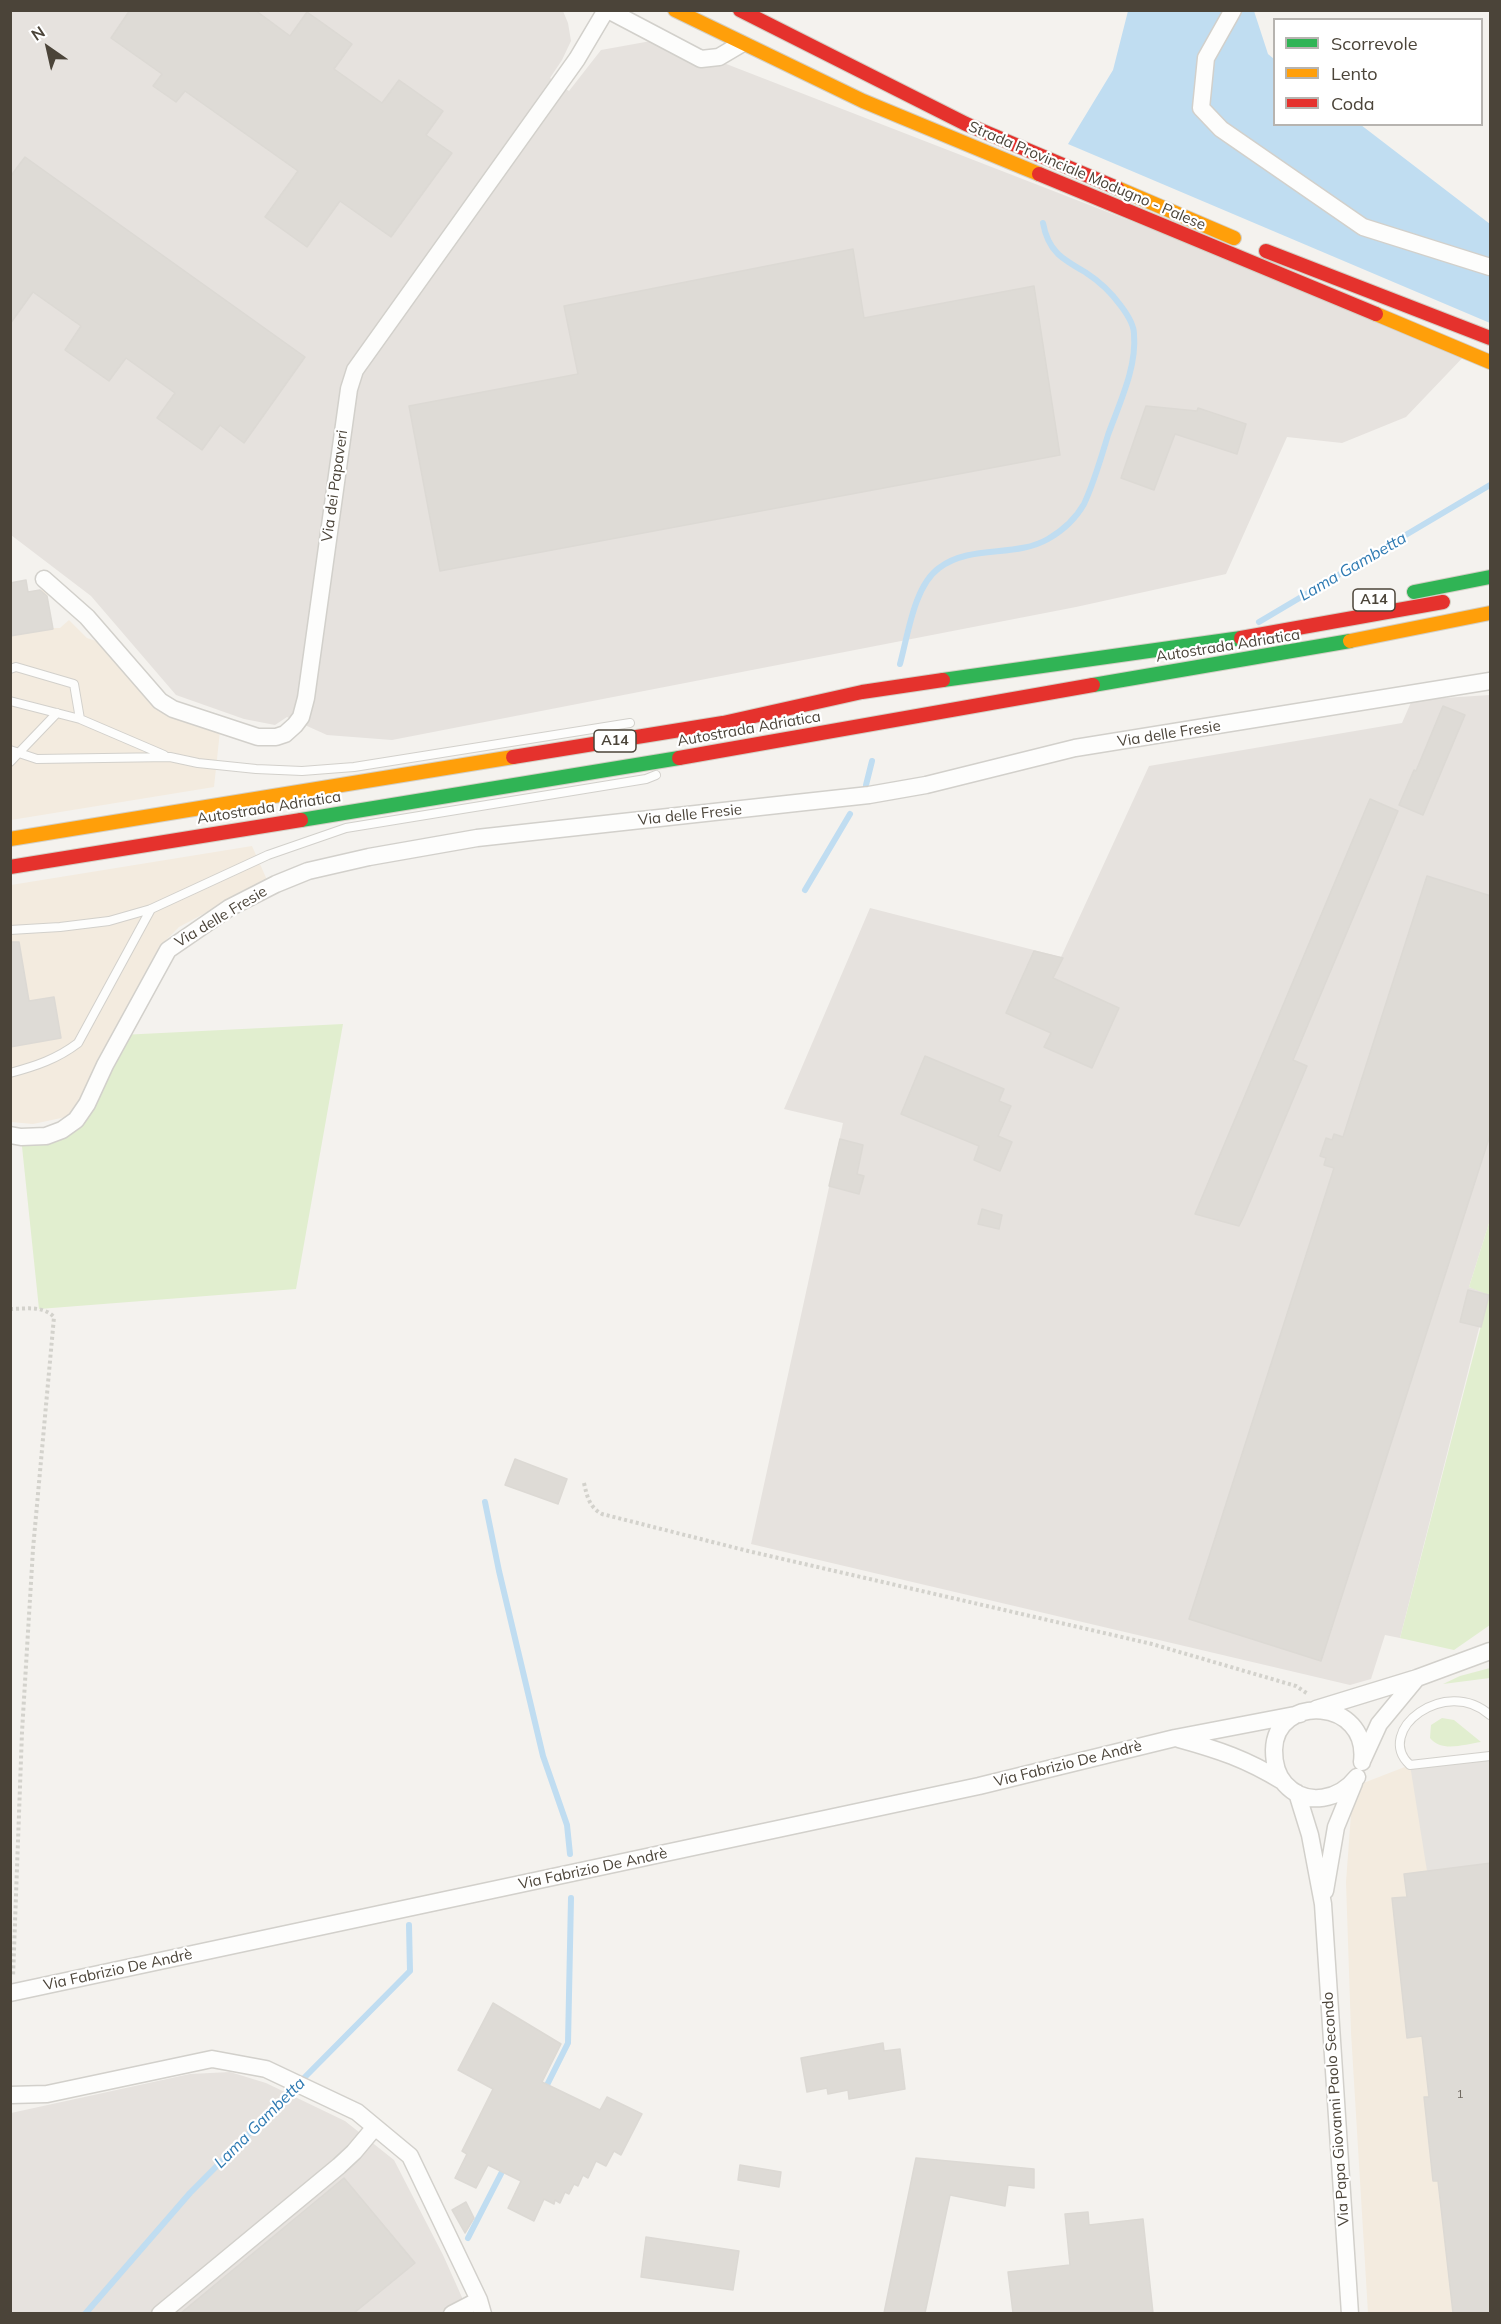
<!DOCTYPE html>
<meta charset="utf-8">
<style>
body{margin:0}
#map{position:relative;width:1501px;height:2324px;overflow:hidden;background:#f4f2ee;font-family:Mulish,sans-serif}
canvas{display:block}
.frame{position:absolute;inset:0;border:12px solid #4b4439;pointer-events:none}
.legend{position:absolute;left:1273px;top:18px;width:210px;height:108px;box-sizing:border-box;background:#fff;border:2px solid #b7b4b0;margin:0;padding:8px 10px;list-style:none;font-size:18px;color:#4b4439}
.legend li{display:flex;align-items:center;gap:12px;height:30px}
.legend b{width:30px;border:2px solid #b7b4b0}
.north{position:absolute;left:18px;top:18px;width:60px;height:60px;-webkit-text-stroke:4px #fff;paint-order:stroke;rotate:326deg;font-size:16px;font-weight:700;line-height:24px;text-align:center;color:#4b4439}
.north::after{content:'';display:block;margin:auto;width:21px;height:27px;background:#4b4439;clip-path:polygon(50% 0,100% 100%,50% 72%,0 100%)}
</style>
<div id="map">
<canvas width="1501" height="2324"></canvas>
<div class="frame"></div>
<ul class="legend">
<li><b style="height:8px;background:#30b455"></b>Scorrevole</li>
<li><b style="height:8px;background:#ff9f0a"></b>Lento</li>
<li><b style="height:8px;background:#e5322d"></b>Coda</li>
</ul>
<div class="north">N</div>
</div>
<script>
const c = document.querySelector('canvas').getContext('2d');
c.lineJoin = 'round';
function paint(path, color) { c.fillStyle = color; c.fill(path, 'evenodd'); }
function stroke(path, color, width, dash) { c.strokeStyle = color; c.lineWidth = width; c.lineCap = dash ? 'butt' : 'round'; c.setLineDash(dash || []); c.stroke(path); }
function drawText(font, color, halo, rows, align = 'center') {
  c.font = font + ' Mulish,sans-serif'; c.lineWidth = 4.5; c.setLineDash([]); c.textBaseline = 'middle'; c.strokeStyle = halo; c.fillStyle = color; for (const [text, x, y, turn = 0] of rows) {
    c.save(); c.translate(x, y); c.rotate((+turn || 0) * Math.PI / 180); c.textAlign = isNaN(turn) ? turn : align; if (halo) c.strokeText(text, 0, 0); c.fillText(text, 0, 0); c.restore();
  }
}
paint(new Path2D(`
 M26 580 28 592 46 589 53 628H60L69 620 87 638 99 642 155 707 220 731 214 787 11 820V583Z
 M252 846 267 880 179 927 164 942 73 1112 66 1117 33 1124 11 1122V885Z
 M1490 1757V2313H1368L1351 2032 1346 1882 1353 1787 1410 1765Z`), '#f3ebdf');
paint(new Path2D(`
 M10 11H563L568 23 571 41 562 60 550 78 569 91 601 50 662 39 1468 352 1406 417 1342 443 1287 437 1226 574 1076 607 392 740 327 735 287 717 275 725 244 719 176 695 91 596 11 535Z
 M1490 695V1220L1469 1287 1488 1293 1400 1638 1385 1635 1371 1679 1350 1685 751 1544 843 1123 784 1109 870 908 1061 957 1149 766 1402 723 1412 700Z
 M230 2072 266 2083 345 2121 394 2160 443 2255 469 2313 11 2314V2113L190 2074Z`), '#e6e2de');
paint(new Path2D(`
 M343 1024 296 1289 39 1309 21 1137 62 1130 121 1035Z
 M1490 1220V1625L1454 1650 1400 1638 1489 1295 1469 1287Z
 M1490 1668V1678L1443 1684 1460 1676Z
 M1442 1718 1454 1720 1481 1742C1465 1744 1442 1753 1430 1738L1431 1725Z`), '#e1eecf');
paint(new Path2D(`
 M1490 1757V1863L1427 1871 1410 1765Z`), '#e6e3df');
paint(new Path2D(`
 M1128 11H1254L1268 54 1274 59V124L1361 125 1490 224V323L1068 144 1113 70Z`), '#c0ddf1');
stroke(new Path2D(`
 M1259 622 1490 485
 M900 664C908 635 914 586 939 568 971 544 1015 558 1048 539 1062 531 1076 518 1084 504 1094 483 1101 458 1108 435 1119 404 1137 368 1134 334 1134 324 1127 314 1121 306 1111 292 1099 281 1085 272 1062 259 1048 251 1043 223
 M866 785 872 761
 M805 890 850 814
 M485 1502 499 1571 543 1756 567 1825 570 1854
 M544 2091 568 2043 571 1898
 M468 2238 505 2166
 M85 2314 190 2193 410 1971 409 1925`), '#c0ddf1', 6);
const building = new Path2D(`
 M130 10H255L290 36 307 12 352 44 334 69 382 103 399 80 443 111 426 135 452 153 391 237 340 201 307 247 265 217 298 171 185 91 176 102 153 86 162 74 111 38Z
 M25 157 305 357 244 443 220 425 202 450 157 418 175 393 126 358 109 381 65 350 81 326 33 292 10 324V177Z
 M853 249 864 318 1034 286 1060 455 440 571 409 406 578 374 564 306Z
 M1146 406 1197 411 1198 408 1246 424 1237 454 1175 434 1154 490 1121 478Z
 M26 580 28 592 40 590 47 596 53 629 10 636V583Z
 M1443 706 1465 715 1423 815 1399 805 1414 770 1416 771Z
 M1370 799 1398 811 1293 1060 1307 1066 1244 1216 1239 1226 1195 1214Z
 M1427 876 1491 896V1132L1321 1661 1189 1619 1334 1168 1324 1165 1326 1158 1320 1156 1326 1138 1332 1140 1334 1134 1343 1137Z
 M10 942H19L29 1001 54 997 61 1038 10 1047Z
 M1034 951 1063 958 1053 978 1119 1008 1092 1068 1044 1047 1051 1033 1006 1013Z
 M925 1056 1004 1089 999 1101 1011 1106 998 1136 1012 1142 1000 1171 974 1160 979 1146 901 1114Z
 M840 1139 863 1145 857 1174 864 1176 859 1194 829 1186Z
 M982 1209 1002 1215 999 1229 978 1224Z
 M1468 1290 1489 1295 1481 1327 1460 1322Z
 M515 1459 567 1479 558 1504 505 1485Z
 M1491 1863V2313H1453L1438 2181H1433L1424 2097H1429L1422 2036 1407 2038 1392 1898 1407 1897 1404 1874Z
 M493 2003 561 2044 542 2082 600 2110 607 2097 642 2114 621 2155 614 2151 606 2166 596 2161 588 2178 583 2175 578 2186 574 2184 569 2194 565 2192 560 2203 555 2200 554 2204 544 2199 534 2221 508 2208 521 2181 488 2165 476 2188 455 2178 467 2154 462 2151 493 2089 458 2070Z
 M883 2043 884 2051 900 2049 905 2089 849 2099 848 2090 828 2094 827 2088 807 2092 801 2058Z
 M916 2158 1034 2169V2188L1008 2185 1005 2206 950 2195 925 2313H884Z
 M740 2165 781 2172 779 2187 738 2180Z
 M344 2178 415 2263 354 2313H181Z
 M466 2202 474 2218 465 2233 452 2210Z
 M1088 2212 1089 2225 1143 2219 1153 2313H1013L1008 2272 1070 2265 1065 2214Z
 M646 2237 739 2251 733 2290 641 2277Z`);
paint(building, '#dedbd6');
stroke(building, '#dcd9d4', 1.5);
const lane = new Path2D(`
 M10 669 16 667 74 684 80 719 10 701
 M80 719 164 755
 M10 750 37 759 170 757 198 763 256 769 302 771 354 767 630 723
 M10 762 57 713
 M10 930 60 927 109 921 151 909 268 855 346 828 646 779 656 775
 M10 1073C36 1066 57 1059 78 1043L151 909
 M1490 1715C1446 1675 1373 1731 1410 1765L1490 1756`);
const street = new Path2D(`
 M608 10 701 59 719 57 741 44
 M1233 10 1206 58 1201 108 1221 129 1363 227 1490 267
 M44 579 87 617 160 701 173 709 258 737H276L285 734 295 725 301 717 306 698 349 389 355 370 577 59 606 10
 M10 1135 21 1137 46 1136 62 1130 76 1120 87 1104 105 1065 168 950 229 908 276 884 308 871 369 857 477 838 869 795 926 785 1075 748 1490 681
 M1316 1709 1417 1678 1490 1651
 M1179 1739C1219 1750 1246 1759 1282 1781
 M1363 1759 1379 1724 1417 1678
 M1357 1777C1340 1799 1307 1808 1285 1784 1276 1774 1274 1763 1274 1750 1275 1693 1370 1698 1362 1762
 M1297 1793 1310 1835 1323 1904 1350 2314
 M1325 1891 1336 1827 1354 1783
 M10 1993 979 1786 1175 1738 1300 1714
 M10 2095 47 2094 212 2059 266 2069 357 2112 410 2156 479 2300 483 2314
 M160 2314 339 2166 354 2152 375 2127
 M452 2314 479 2300`);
const fast = new Path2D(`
 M1414 592 1490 577
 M943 680 1241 638
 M1093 685 1350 641
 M301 820 679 758`);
const slow = new Path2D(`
 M675 10 863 101 1039 174
 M1117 188 1234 238
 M1376 314 1490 362
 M1350 641 1490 613
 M10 839 513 757`);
const jam = new Path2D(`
 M740 10 966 124 1117 188
 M1039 174 1376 314
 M1266 251 1490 338
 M1241 638 1443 602
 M513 757 723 723 862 692 943 680
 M679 758 1093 685
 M10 867 301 820`);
stroke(lane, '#d2d0cb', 10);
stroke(street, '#d2d0cb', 19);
stroke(fast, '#d3cfc5', 16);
stroke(slow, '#d3cfc5', 16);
stroke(jam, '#d3cfc5', 16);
stroke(new Path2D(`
 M10 1309C26 1309 42 1305 54 1317L33 1549 22 1732 13 1977
 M584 1483C587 1496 589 1507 602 1514L748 1551 1152 1644 1296 1686 1308 1694`), '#d3d2cc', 4, [3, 3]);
stroke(lane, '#fdfdfc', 8);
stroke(street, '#fdfdfc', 16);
stroke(fast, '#30b455', 14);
stroke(slow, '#ff9f0a', 14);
stroke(jam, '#e5322d', 14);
drawText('12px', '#706a61', null, [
 ["1",1460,2094]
]);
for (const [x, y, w] of [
 [1374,600,42],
 [615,741,42]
]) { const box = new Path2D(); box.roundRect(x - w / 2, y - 11, w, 22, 4.5); c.fillStyle = '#fff'; c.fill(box); stroke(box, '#4b4439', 1.5); }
drawText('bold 14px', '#4b4439', null, [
 ["A14",1374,600],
 ["A14",615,741]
]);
drawText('15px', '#4b4439', '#fff', [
 ["Strada Provinciale Modugno - Palese",1087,176,23],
 ["Via dei Papaveri",335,486,-82],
 ["Autostrada Adriatica",1228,646,-9],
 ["Autostrada Adriatica",749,729,-10],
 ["Via delle Fresie",1169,734,-9],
 ["Autostrada Adriatica",269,808,-9],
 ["Via delle Fresie",690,815,-6],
 ["Via delle Fresie",221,917,-31],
 ["Via Fabrizio De Andrè",1068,1764,-14],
 ["Via Fabrizio De Andrè",593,1869,-12],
 ["Via Fabrizio De Andrè",118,1970,-12],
 ["Via Papa Giovanni Paolo Secondo",1336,2109,-94]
]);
drawText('italic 16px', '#2e7ab2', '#fff', [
 ["Lama Gambetta",1353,567,-30],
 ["Lama Gambetta",260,2123,-45]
]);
</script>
